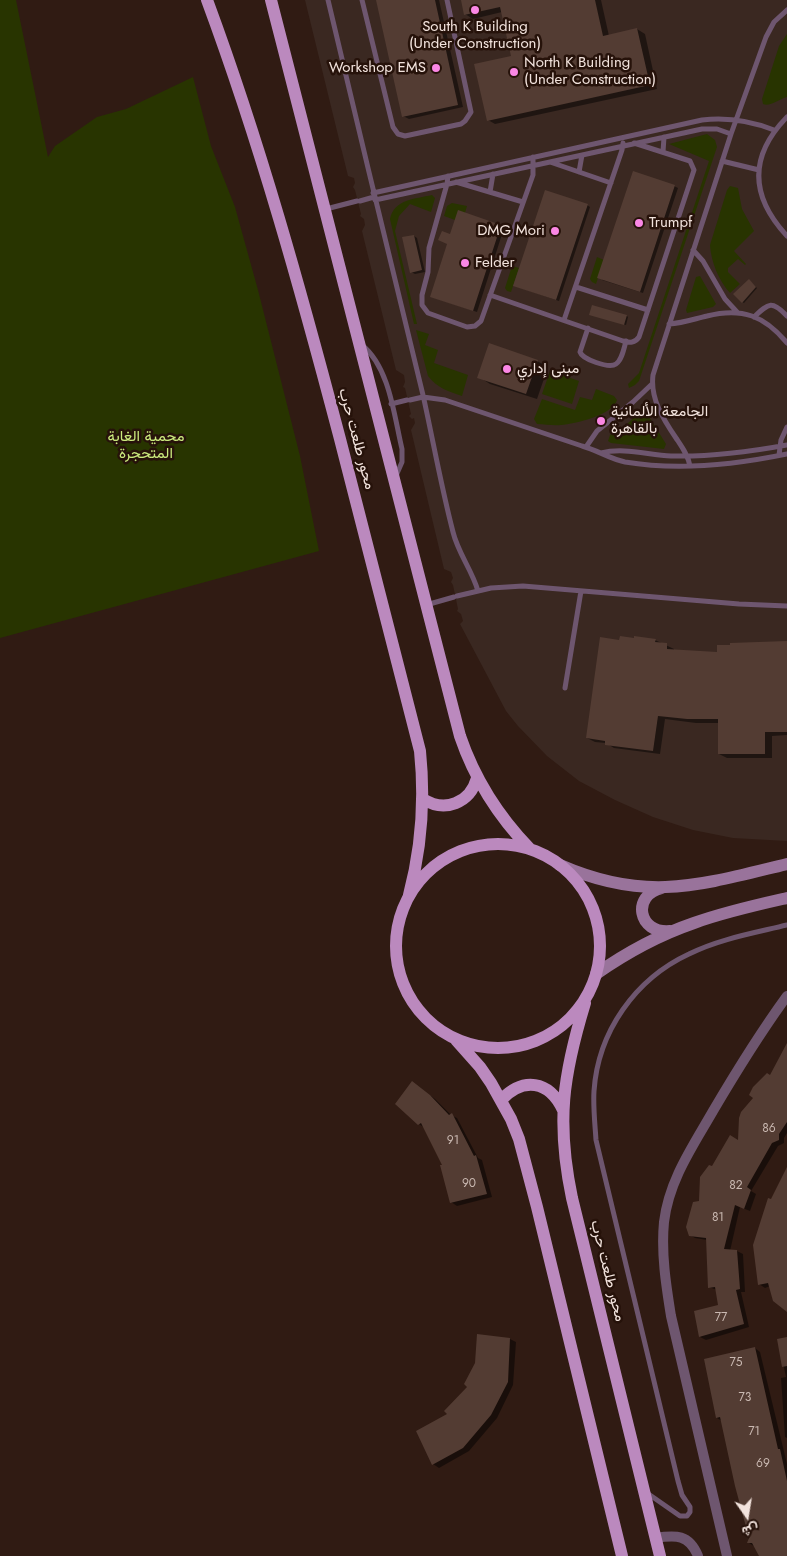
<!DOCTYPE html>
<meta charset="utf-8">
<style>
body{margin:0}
#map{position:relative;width:787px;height:1556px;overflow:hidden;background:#301b13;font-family:Jost,Vazirmatn,sans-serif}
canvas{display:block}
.north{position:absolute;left:722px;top:1491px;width:50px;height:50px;-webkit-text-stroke:4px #26120a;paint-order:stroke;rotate:167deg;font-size:14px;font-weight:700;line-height:20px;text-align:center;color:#f2e3dd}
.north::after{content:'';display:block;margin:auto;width:18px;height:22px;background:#f2e3dd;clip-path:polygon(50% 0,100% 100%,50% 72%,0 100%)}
</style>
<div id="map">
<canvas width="787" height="1556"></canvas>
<div class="north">ش</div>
</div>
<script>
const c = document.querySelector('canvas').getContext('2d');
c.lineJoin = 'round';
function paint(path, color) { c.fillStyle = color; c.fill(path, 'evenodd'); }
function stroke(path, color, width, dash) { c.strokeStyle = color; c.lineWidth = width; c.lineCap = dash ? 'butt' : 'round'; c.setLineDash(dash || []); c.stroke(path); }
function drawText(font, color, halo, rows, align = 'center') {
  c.font = font + ' Jost,Vazirmatn,sans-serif'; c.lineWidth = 5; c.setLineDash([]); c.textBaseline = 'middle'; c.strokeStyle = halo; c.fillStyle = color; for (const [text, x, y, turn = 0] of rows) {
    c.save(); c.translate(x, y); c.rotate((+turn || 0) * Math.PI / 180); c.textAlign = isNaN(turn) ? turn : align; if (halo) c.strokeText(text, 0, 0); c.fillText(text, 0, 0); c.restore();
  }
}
paint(new Path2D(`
 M305 0H787V841L733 838 693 830 653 817 615 800 579 781 547 756 518 726 506 711 460 624 463 621 461 614 457 611 458 609 453 585 451 582 453 578 451 572 444 569 411 430 415 423 414 418 412 419 409 416 411 414 405 388 403 387 405 382 404 375 396 370 362 231 365 225 364 219 360 216 361 214 355 190 353 187 355 183 354 178 348 176Z`), '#3a2821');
paint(new Path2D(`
 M0 0H16L48 157 55 146 97 117 126 109 193 77 211 146 235 207 258 290 300 456 319 551 0 638Z
 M787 34V97C779 99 770 107 763 104L762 99 779 46Z
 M707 134 715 140 717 147 639 381 635 385 629 388 628 384 639 373 709 161 669 144Z
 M730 186 738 188 742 209 754 231 734 251 746 264 745 265 738 259 728 268V272L740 284 730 293C719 281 711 262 710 245L727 190Z
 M432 195 435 198 431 212 410 204 399 216 395 231 417 324H414L390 219C394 199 415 199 432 195Z
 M452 203 467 206 465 213 455 220 444 216 447 206Z
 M597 257 604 260 596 284 592 282 590 279Z
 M512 266 519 268 511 292 507 291 505 288Z
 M700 276 716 304 713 307 687 313 686 310 696 277Z
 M416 330 429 334 425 345 438 350 434 363 468 375 462 396C448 391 437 388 428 376Z
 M550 371 579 381 572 404 542 394Z
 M596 389 614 396 617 400C613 415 575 424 561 425 553 426 545 424 537 424L534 419 542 399 575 410 580 397 592 400Z
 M641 411 646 412 666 444 664 449 611 443 608 441 610 435 626 425Z`), '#283400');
paint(new Path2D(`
 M377 0H439L463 107 409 119 403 116Z
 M462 0H601L609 36 637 29 645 34 657 89 495 124 488 120 512 57 502 12 473 19 465 14Z
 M674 186 678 188 643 293 602 280Z
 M587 205 590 207 559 301 518 287Z
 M459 212 504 228 477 312 435 298Z
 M414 236 417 238 425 272 415 274 411 272Z
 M750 281 757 288 744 303 742 302Z
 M593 306 627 316 628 317 626 325 592 315Z
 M537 361 548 367 537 399 490 384 479 377Z
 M655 640 674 649V651L719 653 787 642V735L772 736V758H727L719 754V723H696L665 719 660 754 614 748 606 743 595 742 587 738 620 641Z
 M787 1046V1133L784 1138V1143L778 1146 751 1191 756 1194 750 1211 740 1207 730 1251H737L743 1254 745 1292H741L749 1327 706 1340 700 1337 720 1306 717 1290 709 1287 707 1240 695 1238 690 1235 712 1168 740 1142 771 1077Z
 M418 1086 435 1099 451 1115 457 1118 478 1158 482 1160 492 1197 457 1206 451 1202 444 1166 425 1128 419 1124Z
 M787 1172V1310L770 1286 765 1288 759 1284 772 1200Z
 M478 1335 510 1339 516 1342 513 1385 497 1418 469 1451 439 1468 433 1464 418 1432 449 1415 469 1386 476 1363Z
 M787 1338V1438L785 1437 781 1378 786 1377 778 1340Z
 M755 1348 760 1352 787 1464V1556H769L749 1543 751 1538 722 1421 717 1418Z`), '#0007');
paint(new Path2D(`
 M376 0H435L458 105 402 117Z
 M461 0H595L603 36 637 28 650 85 487 121 474 64 511 56 500 7 464 15Z
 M633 171 675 185 640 292 597 278Z
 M545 190 588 204 556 300 513 286Z
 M458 210 501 225 473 311 430 297 447 244 438 240 442 231 450 234Z
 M414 235 422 270 410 273 402 237Z
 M749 279 756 287 742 303 733 294Z
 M592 305 627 315 624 325 589 315Z
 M489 343 538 360 526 394 477 378Z
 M620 636 634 638V636L656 639 655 642 667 643V649L717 652V645H730V643L787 641V732H765V754H718V719H687L658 716 653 751 605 745V741L586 738 600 637 619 640Z
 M787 1043V1122L779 1134V1140L772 1143 747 1187 751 1190 744 1209 735 1205 724 1249 737 1250 740 1289 736 1290 744 1324 699 1337 694 1311 718 1305 715 1287 708 1288 706 1238 689 1236 686 1227 693 1202 699 1201 700 1177 709 1165 712 1166 730 1135 738 1140 739 1118 741 1112 753 1098 749 1095 753 1087 767 1073 770 1075Z
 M412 1081 430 1095 449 1115 452 1113 474 1156 476 1155 487 1194 450 1203 440 1165H442L421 1123 418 1125 395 1104Z
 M787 1167V1312L773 1301 768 1283 758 1285 753 1245 768 1198 771 1199Z
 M477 1334 510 1338 508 1382 491 1415 463 1448 432 1465 416 1431 447 1414 444 1411 467 1387 464 1384 475 1363Z
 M787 1337V1366L782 1367 777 1339Z
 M755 1347 778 1449H780L787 1481V1556H759L752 1543H747L749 1538 735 1486 720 1417 716 1418 704 1359Z`), '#533c33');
stroke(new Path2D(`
 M328 0C359 132 391 263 423 395 433 440 441 486 453 532 458 553 472 570 478 591
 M362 0 393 127 398 134 405 136 461 124 465 121 471 112 447 0
 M787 117C749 156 750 196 787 236
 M663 152 664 137
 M722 161 759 170
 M550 162 611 183
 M579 172 582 155
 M448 176 447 184 429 248 428 272 422 295V305L428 313 467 327 475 326 481 321 533 175V157
 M456 182 523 202
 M490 192 493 174
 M373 193 702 120C727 117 751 121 774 130
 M375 200 702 129H717L731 134
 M360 201 374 197
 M326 209 357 201
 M693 250 703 261 725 299 737 312
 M576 287 648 310
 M490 295 623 341C630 343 635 343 639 337L694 170 690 161 634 143
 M754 317C769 303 772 300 787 316
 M564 320 622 150 623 143
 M669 324C683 323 694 319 707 316 742 307 765 316 787 343
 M588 328 580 352C582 359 609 369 616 364 622 360 624 348 626 341
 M362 345C390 368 394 416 402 449V462L395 478
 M410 400 423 397 445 400C491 415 536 431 582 446 597 450 610 459 625 462 679 471 734 465 787 454
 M391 404 407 400
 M586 447 597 431 633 402 652 384
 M601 453C624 447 648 455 671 456 710 457 749 452 787 445
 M779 455 781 440 787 427
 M690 466C688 455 682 447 676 438 663 419 650 398 653 375L731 134 766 37 774 22 787 10
 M457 596 491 588 523 586 739 604 787 606
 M426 605 454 597
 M565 688 581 591
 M647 1493 680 1516H687L690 1512V1507L682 1495 678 1481 596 1140C595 1124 593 1108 594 1091 598 1032 635 979 689 954 719 939 754 933 787 925`), '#6e566f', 5);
stroke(new Path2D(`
 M655 1538C676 1535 689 1534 698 1556
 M727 1556 671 1316C666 1285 661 1253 664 1222 669 1180 693 1146 713 1111 736 1072 760 1033 787 996`), '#6e566f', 10);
stroke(new Path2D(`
 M560 865C647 903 700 885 787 864
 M662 888C631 895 638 934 670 931
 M596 974C626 953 659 935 694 923 724 912 756 905 787 898`), '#99739b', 12);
stroke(new Path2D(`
 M207 0C260 143 301 291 340 439 367 543 393 647 420 751 425 800 422 846 409 895
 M271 0 460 736C475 780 498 816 530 849
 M423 799C445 813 470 803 477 778
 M396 946a102 102 0 1 1 204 0a102 102 0 1 1-204 0Z
 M585 1003C563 1075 556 1122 572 1198L660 1556
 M456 1040 480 1067 491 1083 511 1119 519 1139 537 1207 622 1556
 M501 1100C523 1077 549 1080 563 1110`), '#bb89be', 12);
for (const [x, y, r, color] of [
 [475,10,5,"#fb87e5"],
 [436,68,5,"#fb87e5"],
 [514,72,5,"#fb87e5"],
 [639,223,5,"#fb87e5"],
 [555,231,5,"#fb87e5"],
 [465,263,5,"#fb87e5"],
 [507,369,5,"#fb87e5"],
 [601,421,5,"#fb87e5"]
]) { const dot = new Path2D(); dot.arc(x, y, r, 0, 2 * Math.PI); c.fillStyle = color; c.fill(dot); stroke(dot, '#26120a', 2); }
drawText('12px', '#cab9b2', null, [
 ["86",769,1129],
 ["91",453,1141],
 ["90",469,1184],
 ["82",736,1186],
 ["81",718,1218],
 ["77",721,1318],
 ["75",736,1363],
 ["73",745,1398],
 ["71",754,1432],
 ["69",763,1464]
]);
drawText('15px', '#f2e3dd', '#26120a', [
 ["South K Building",475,27,"center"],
 ["(Under Construction)",475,44,"center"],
 ["North K Building",524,63],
 ["(Under Construction)",524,80],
 ["Workshop EMS",426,68,"right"],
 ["Trumpf",649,223],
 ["DMG Mori",545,231,"right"],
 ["Felder",475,263],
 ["مبنى إداري",517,369],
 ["الجامعة الألمانية",611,412],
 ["بالقاهرة",611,429]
], 'left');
drawText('15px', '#cbea7d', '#26120a', [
 ["محمية الغابة",146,437],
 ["المتحجرة",146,454]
]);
drawText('15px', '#f2e3dd', '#26120a', [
 ["محور طلعت حرب",356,439,75],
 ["محور طلعت حرب",607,1271,76]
]);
</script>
